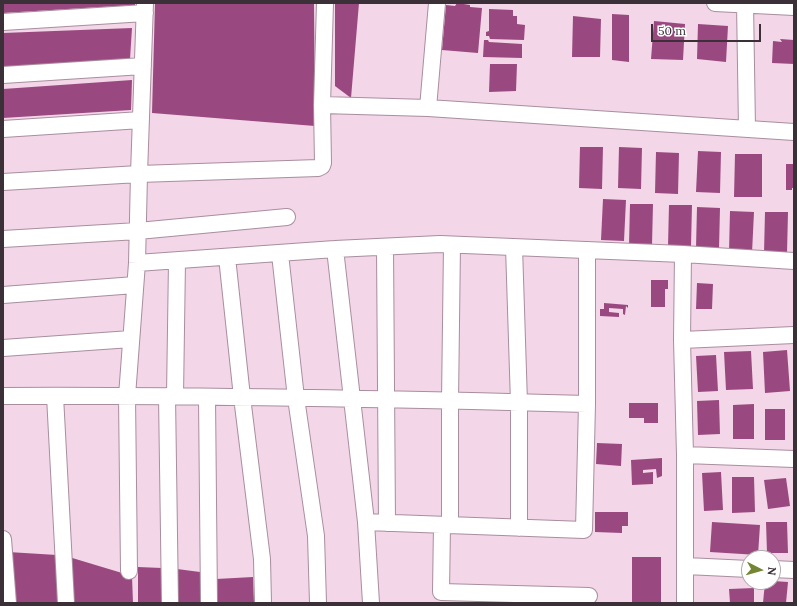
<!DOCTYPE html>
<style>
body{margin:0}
#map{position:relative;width:797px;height:606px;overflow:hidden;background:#f3d6e7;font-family:Lora,serif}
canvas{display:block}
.frame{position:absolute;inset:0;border:4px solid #3b3037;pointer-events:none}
.north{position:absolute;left:741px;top:550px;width:40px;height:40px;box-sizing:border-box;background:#fff;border:1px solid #b1acaf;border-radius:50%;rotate:96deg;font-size:11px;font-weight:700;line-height:16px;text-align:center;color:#3b3037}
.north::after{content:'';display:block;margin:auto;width:14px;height:18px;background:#748534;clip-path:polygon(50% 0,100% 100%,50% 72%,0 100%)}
.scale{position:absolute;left:651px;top:24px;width:110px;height:18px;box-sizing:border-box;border:2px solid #3b3037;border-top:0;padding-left:5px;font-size:12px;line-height:14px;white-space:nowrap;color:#3b3037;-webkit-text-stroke:3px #fff;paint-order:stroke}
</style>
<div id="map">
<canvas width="797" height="606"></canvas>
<div class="frame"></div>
<div class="north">N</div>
<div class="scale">50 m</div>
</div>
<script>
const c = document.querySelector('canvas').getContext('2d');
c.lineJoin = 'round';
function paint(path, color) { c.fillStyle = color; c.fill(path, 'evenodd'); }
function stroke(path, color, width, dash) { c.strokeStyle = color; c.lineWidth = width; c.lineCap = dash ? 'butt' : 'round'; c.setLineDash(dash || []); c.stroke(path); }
paint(new Path2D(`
 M3 3H135V5L3 13Z
 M155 3H314L315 126 152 113Z
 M335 3H359L351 98 335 86Z
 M457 3 470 5V7L482 8 478 53 442 50 446 5 455 6Z
 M489 9 513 10V16H517V24L525 25 524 40 490 39 489 36H486V32L489 31Z
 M612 14 629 15V62L612 60Z
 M573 16 601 19 600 57H572Z
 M654 21 685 24 683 60 651 59Z
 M698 24 728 26 726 62 697 59Z
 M132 28 130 59 3 68V33Z
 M780 39 794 40V64L772 63 773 41 782 42Z
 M484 40H488L489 42 522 44V58L483 57Z
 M490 64H517L516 91 489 92Z
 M132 80 131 110 3 118V89Z
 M580 147H603L602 189 579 188Z
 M619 147 642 148 641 189 618 188Z
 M698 151 721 152 720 193 696 192Z
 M656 152 679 153 678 194 655 193Z
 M735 154H762V197H734Z
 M786 164H794V188H792V190H786Z
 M603 199 626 200 624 241 601 240Z
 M630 204H653L652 245H629Z
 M669 205H692L691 246H668Z
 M697 207 720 208 719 249 696 248Z
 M730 211 754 212 752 253 729 252Z
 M765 212H788L787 253H764Z
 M651 280H668V289H665V307H651Z
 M697 283 713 284 712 309H696Z
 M604 303 628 305V308L626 306 625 315 623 314V309L609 308V312L619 313V317L600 316V309H604Z
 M787 350 790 391 765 393 763 352Z
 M751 351 753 389 726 390 724 352Z
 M716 355 718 391 698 392 696 356Z
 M719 400 720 434 698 435 697 401Z
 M629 403H658V423H644V418H629Z
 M754 404V439H733V405Z
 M765 409H785V440H765Z
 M597 443 622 444 621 466 596 464Z
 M662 458V476L657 478 656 469 643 470V473L653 472V484L632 485 631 460Z
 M721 472 723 510 704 511 702 473Z
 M732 477H754L755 512 732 513Z
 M786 478 790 506 768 509 764 480Z
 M595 512H628V526H622V533L595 532Z
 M712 522 760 525 758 555 710 552Z
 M766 522H787L788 553H767Z
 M8 552 57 555 60 603H13Z
 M69 557 132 576 133 603H70Z
 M632 557H661V603H632Z
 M138 567 162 568 163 603H138Z
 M177 569 200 572 202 603H178Z
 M253 577 254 603H217L216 579Z
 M773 581 788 582 786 603H763L765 582Z
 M754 588V603H730L729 589Z`), '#9a4980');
const minor = new Path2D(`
 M715 3 794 7
 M745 3 747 129
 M3 22 145 13
 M3 75 143 66
 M322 105 428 108 794 132
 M428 108 437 3
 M3 129 141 120
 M3 182 139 174 318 168 322 166 323 163 322 105 325 3
 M3 239 138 231 287 217
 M385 247 387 523
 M514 247 519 403V528
 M335 249 366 522 371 603
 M280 254 296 398 316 536 318 603
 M683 254 682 340 685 455V603
 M227 257 242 397 262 559 263 603
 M137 263 335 249 440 244 683 254 794 261
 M3 295 135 285
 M682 340 794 335
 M3 348 131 339
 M3 396C198 395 392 399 587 404
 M55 396 66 603
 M167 396 170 603
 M175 396 177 261
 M207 397 209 603
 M685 455 794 459
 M366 522 584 530 587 404V250
 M442 525 441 592 589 596
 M450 525V401L452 245
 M3 539 8 603
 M686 566 749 569
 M773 569 794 570
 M129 571 127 396 137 263 139 174 145 3`);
stroke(minor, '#a88e9e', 18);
stroke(minor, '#fff', 16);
</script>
